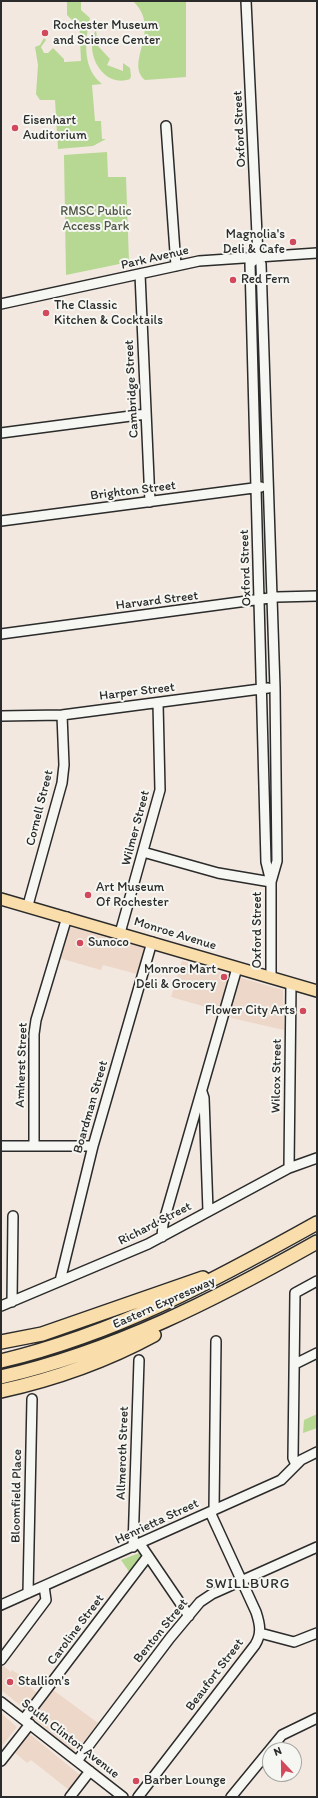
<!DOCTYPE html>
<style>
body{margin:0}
#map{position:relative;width:318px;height:1798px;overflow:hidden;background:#f2e8df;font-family:Itim,sans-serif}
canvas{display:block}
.frame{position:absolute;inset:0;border:2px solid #2b2b2b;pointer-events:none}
.north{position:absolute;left:262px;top:1742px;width:40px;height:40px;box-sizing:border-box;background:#f6f6f2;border:1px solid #a5a5a2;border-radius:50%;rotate:338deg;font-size:11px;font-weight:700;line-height:16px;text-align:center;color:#2b2b2b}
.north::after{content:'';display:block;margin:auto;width:14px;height:18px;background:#d1495b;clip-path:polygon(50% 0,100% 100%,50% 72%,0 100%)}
</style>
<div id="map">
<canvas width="318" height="1798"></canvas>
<div class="frame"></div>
<div class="north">N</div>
</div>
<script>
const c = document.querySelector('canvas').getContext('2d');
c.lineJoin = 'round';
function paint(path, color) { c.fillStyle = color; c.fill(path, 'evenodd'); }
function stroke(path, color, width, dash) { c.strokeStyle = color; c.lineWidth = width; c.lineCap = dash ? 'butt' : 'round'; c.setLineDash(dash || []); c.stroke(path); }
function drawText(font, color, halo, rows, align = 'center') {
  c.font = font + ' Itim,sans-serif'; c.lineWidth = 4; c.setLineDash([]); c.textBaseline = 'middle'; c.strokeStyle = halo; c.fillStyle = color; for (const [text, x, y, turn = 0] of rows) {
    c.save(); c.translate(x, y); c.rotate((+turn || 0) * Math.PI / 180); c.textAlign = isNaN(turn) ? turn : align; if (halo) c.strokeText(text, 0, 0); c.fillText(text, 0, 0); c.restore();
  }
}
paint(new Path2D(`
 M70 927 145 945 137 974 103 965 101 970 59 958Z
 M182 961 283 990 284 1030 231 1018V1014L171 997Z
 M1 1664 11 1672 12 1670 23 1677 30 1683 29 1686 37 1693 25 1709 1 1690Z
 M49 1687 98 1723 78 1749 73 1750 29 1715Z
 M1 1713 17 1727 1 1747Z
 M31 1735 80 1775 69 1790 31 1760 27 1763 14 1752 27 1736Z`), '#edd7c8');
paint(new Path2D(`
 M67 1H81V10L90 18C85 41 82 68 102 84L92 85 95 121H101L102 139H106L93 146 58 149 55 100H40L36 94 38 65 35 47 40 45 44 38 46 40 41 47 44 53H48L53 48 64 59V62L81 61 79 20 73 21 67 15Z
 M133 1 186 2V77L145 80C124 62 163 30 133 1Z
 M96 30 98 46 110 59 107 65 123 71V63L130 68 131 76 130 79C103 89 83 52 96 30Z
 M107 152 108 177H126L129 262 66 275 64 155Z
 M317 1414V1428L303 1433 304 1420Z
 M142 1552 145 1557 130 1573 121 1560Z`), '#b6d893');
const minor = new Path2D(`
 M246 1 258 256 261 264 275 688 277 861 271 882
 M166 126 176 266
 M258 256 250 264 266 862 271 882V978
 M140 274 150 502
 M1 304 199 261 317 253
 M1 433 146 414
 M1 521 261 487
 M1 634 277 597 317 596
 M1 716 62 715 268 688
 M143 852 218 873 271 882
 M28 905 62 783 64 765 62 715
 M120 933 160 790 158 703
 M202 1092 204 1098 208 1211
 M1 1146H93
 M34 1146V1034L36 1020 67 917
 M289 1168 291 984
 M162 1237 163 1224 237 968
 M60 1281 93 1146 152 942
 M12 1302 13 1216
 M1 1306 148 1244 289 1168 317 1158
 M295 1364 317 1353
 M296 1465 293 1458 295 1293 317 1281
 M214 1510 216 1341
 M140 1544 189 1616
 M133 1547 139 1360
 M28 1593 32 1399
 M1 1605 281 1480 301 1460 317 1452
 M260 1633 294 1642 317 1633
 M1 1660 46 1600 44 1586
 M1 1702 123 1797
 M24 1719 148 1556
 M1 1761 30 1724
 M77 1761 170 1638 200 1602 212 1594 317 1547
 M70 1797 90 1771
 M138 1797 255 1645C262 1634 260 1624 256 1612L210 1512
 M231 1797 282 1735 317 1718`);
const major = new Path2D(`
 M1 899 317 991`);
const highway = new Path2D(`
 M1 1342 42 1334 203 1278
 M1 1361C118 1333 213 1281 317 1223
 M1 1377C115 1351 216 1299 317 1242
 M1 1391C55 1379 106 1361 154 1335`);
stroke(minor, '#2b2b2b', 12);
stroke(major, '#2b2b2b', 14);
stroke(highway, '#2b2b2b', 16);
stroke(minor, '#f6f6f2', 9);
stroke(major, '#f9deab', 11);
stroke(highway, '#f9deab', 13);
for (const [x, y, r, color] of [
 [45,33,4,"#d1495b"],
 [15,128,4,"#d1495b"],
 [293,242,4,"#d1495b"],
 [233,280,4,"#d1495b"],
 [46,313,4,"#d1495b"],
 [88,895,4,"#d1495b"],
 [80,943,4,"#d1495b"],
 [224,977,4,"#d1495b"],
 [303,1011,4,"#d1495b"],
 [10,1682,4,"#d1495b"],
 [136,1781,4,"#d1495b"]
]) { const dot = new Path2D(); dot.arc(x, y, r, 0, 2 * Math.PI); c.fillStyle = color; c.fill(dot); stroke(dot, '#f6f6f2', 1.5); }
drawText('13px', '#2b2b2b', '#f6f6f2', [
 ["Rochester Museum",53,26],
 ["and Science Center",53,41],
 ["Eisenhart",23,121],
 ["Auditorium",23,136],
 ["Magnolia's",285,235,"right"],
 ["Deli & Cafe",285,250,"right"],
 ["Red Fern",241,280],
 ["The Classic",54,306],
 ["Kitchen & Cocktails",54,321],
 ["Art Museum",96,888],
 ["Of Rochester",96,903],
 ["Sunoco",88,943],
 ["Monroe Mart",216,970,"right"],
 ["Deli & Grocery",216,985,"right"],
 ["Flower City Arts",295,1011,"right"],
 ["Stallion's",18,1682],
 ["Barber Lounge",144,1781]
], 'left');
drawText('13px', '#2b2b2b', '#f6f6f2', [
 ["Oxford Street",240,129,-93],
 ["Park Avenue",155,258,-13],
 ["Cambridge Street",132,389,-93],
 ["Brighton Street",133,491,-7],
 ["Oxford Street",246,568,-92],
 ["Harvard Street",157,601,-7],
 ["Harper Street",137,692,-7],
 ["Cornell Street",40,808,-76],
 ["Wilmer Street",136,828,-75],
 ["Oxford Street",258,930,-90],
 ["Monroe Avenue",175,934,17],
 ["Amherst Street",22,1065,-88],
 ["Wilcox Street",277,1076,-89],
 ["Boardman Street",91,1107,-74],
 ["Richard Street",155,1224,-27],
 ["Eastern Expressway",164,1303,-24],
 ["Allmeroth Street",123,1453,-88],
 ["Bloomfield Place",17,1496,-89],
 ["Henrietta Street",157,1522,-25],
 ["Caroline Street",76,1630,-53],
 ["Benton Street",161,1631,-51],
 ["Beaufort Street",215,1675,-53],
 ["South Clinton Avenue",70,1739,38]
]);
drawText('13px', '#4e5645', '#f6f6f2', [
 ["RMSC Public",96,212],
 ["Access Park",96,227]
]);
c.letterSpacing = '1px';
drawText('14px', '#2b2b2b', '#f6f6f2', [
 ["SWILLBURG",248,1584]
]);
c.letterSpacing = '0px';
</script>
